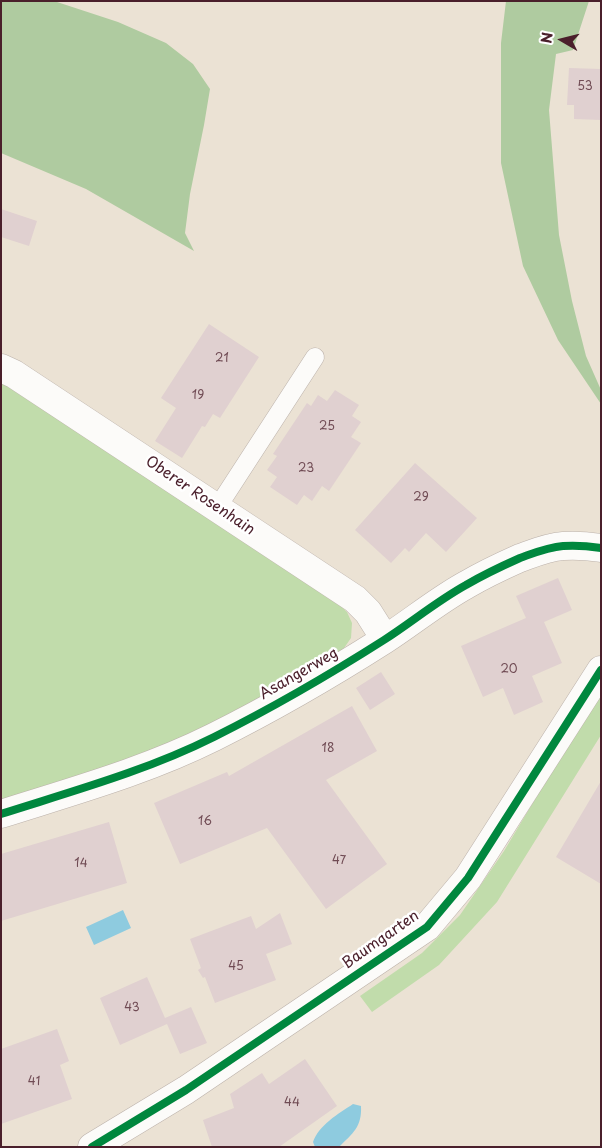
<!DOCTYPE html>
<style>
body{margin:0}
#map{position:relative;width:602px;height:1148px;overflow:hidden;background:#ebe2d4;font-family:"Playpen Sans",sans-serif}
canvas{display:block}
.frame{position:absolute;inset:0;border:2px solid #4a1f2b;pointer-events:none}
.north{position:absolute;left:537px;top:15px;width:50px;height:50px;-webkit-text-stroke:4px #fff;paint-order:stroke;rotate:278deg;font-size:14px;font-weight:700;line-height:20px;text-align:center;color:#4a1f2b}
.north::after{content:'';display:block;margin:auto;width:18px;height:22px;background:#4a1f2b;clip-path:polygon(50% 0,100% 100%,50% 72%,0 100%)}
</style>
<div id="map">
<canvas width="602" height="1148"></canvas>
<div class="frame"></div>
<div class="north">N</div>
</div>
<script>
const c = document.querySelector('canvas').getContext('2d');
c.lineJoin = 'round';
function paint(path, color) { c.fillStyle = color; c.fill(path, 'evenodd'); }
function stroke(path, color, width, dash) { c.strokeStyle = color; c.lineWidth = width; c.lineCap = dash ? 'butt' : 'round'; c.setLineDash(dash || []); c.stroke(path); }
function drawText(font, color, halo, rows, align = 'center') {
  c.font = font + ' "Playpen Sans",sans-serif'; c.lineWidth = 5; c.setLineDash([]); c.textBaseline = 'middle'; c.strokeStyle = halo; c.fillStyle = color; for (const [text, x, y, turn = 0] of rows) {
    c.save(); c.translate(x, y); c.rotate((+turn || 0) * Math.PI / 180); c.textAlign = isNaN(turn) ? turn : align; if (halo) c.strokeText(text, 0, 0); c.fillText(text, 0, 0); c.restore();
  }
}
paint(new Path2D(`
 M1 380 341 606 347 612 352 623 351 638 342 651 265 696 202 729 120 765 1 802Z
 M601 689V735L497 902 439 965 372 1012 360 996 422 953 460 915 504 851Z`), '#c1dcab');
paint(new Path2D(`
 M1 1H54L118 22 166 43 193 64 210 89 204 125 190 194 185 233 194 251 86 189 1 153Z
 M506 1H589L573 50 556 54 549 110 559 235 572 301 586 356 601 390V404L558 340 523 266 501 163V43Z`), '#afcba0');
paint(new Path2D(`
 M123 910 131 928 94 945 86 927Z
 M353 1104 361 1106C362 1127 353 1133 339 1147H315L313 1142C319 1125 338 1114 353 1104Z`), '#8ecbdf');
paint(new Path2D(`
 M569 68 601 69V120L574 119V105H567Z
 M1 209 37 221 29 246 1 237Z
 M209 324 259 357 220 418 213 414 205 427 202 426 182 458 155 441 176 408 161 398Z
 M335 390 359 405 352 416 361 422 351 437 361 443 329 491 322 486 312 501 304 495 297 505 270 487 277 477 267 470 277 456 273 454 307 403 311 406 318 395 327 401Z
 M415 463 477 518 446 552 426 533 409 552 405 548 391 563 355 530Z
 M558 578 572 610 544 622 562 663 532 676 543 702 514 715 503 688 483 697 461 646 526 618 516 596Z
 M381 672 395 694 370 710 356 688Z
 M352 706 377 751 326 780 387 864 326 909 267 828 180 864 154 803 227 772 229 776Z
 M601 781V884L556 857Z
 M109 822 127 883 1 921V854Z
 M280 913 292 944 266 954 276 980 215 1003 205 977 203 978 198 970 201 968 190 939 251 916 256 929Z
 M147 977 165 1018 191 1007 207 1043 180 1054 167 1024 120 1045 100 998Z
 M57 1029 69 1061 60 1065 72 1099 1 1124V1049Z
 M305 1059 337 1106 279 1147H212L203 1120 234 1108 230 1094 262 1073 269 1084Z`), '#e0d0d0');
const service = new Path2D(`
 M217 508 315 357`);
const minor = new Path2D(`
 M1 368 14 374 355 599 368 612 385 639
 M1 814C73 791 146 771 214 737 272 708 329 675 384 640 412 622 437 601 466 585 483 575 502 566 520 558 534 553 548 547 563 546 576 545 588 546 601 548
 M92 1147 186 1090 427 927 468 878 601 670`);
stroke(service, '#bbb1aa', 19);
stroke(minor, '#bbb1aa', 29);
stroke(service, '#fcfbf9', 18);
stroke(minor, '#fcfbf9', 28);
stroke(new Path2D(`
 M1 814C73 791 146 771 214 737 272 708 329 675 384 640 412 622 437 601 466 585 483 575 502 566 520 558 534 553 548 547 563 546 576 545 588 546 601 548
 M92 1147 186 1090 427 927 468 878 601 670`), '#00873e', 8);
drawText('12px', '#704b54', null, [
 ["53",585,87],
 ["21",222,359],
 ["19",198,396],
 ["25",327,427],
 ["23",306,469],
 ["29",421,498],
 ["20",509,670],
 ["18",328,749],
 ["16",205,822],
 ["47",339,861],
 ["14",81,864],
 ["45",236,967],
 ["43",132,1008],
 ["41",34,1082],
 ["44",292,1103]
]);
drawText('15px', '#4a1f2b', '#fff', [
 ["Oberer Rosenhain",200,496,34],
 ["Asangerweg",299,674,-30],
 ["Baumgarten",381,940,-35]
]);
</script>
